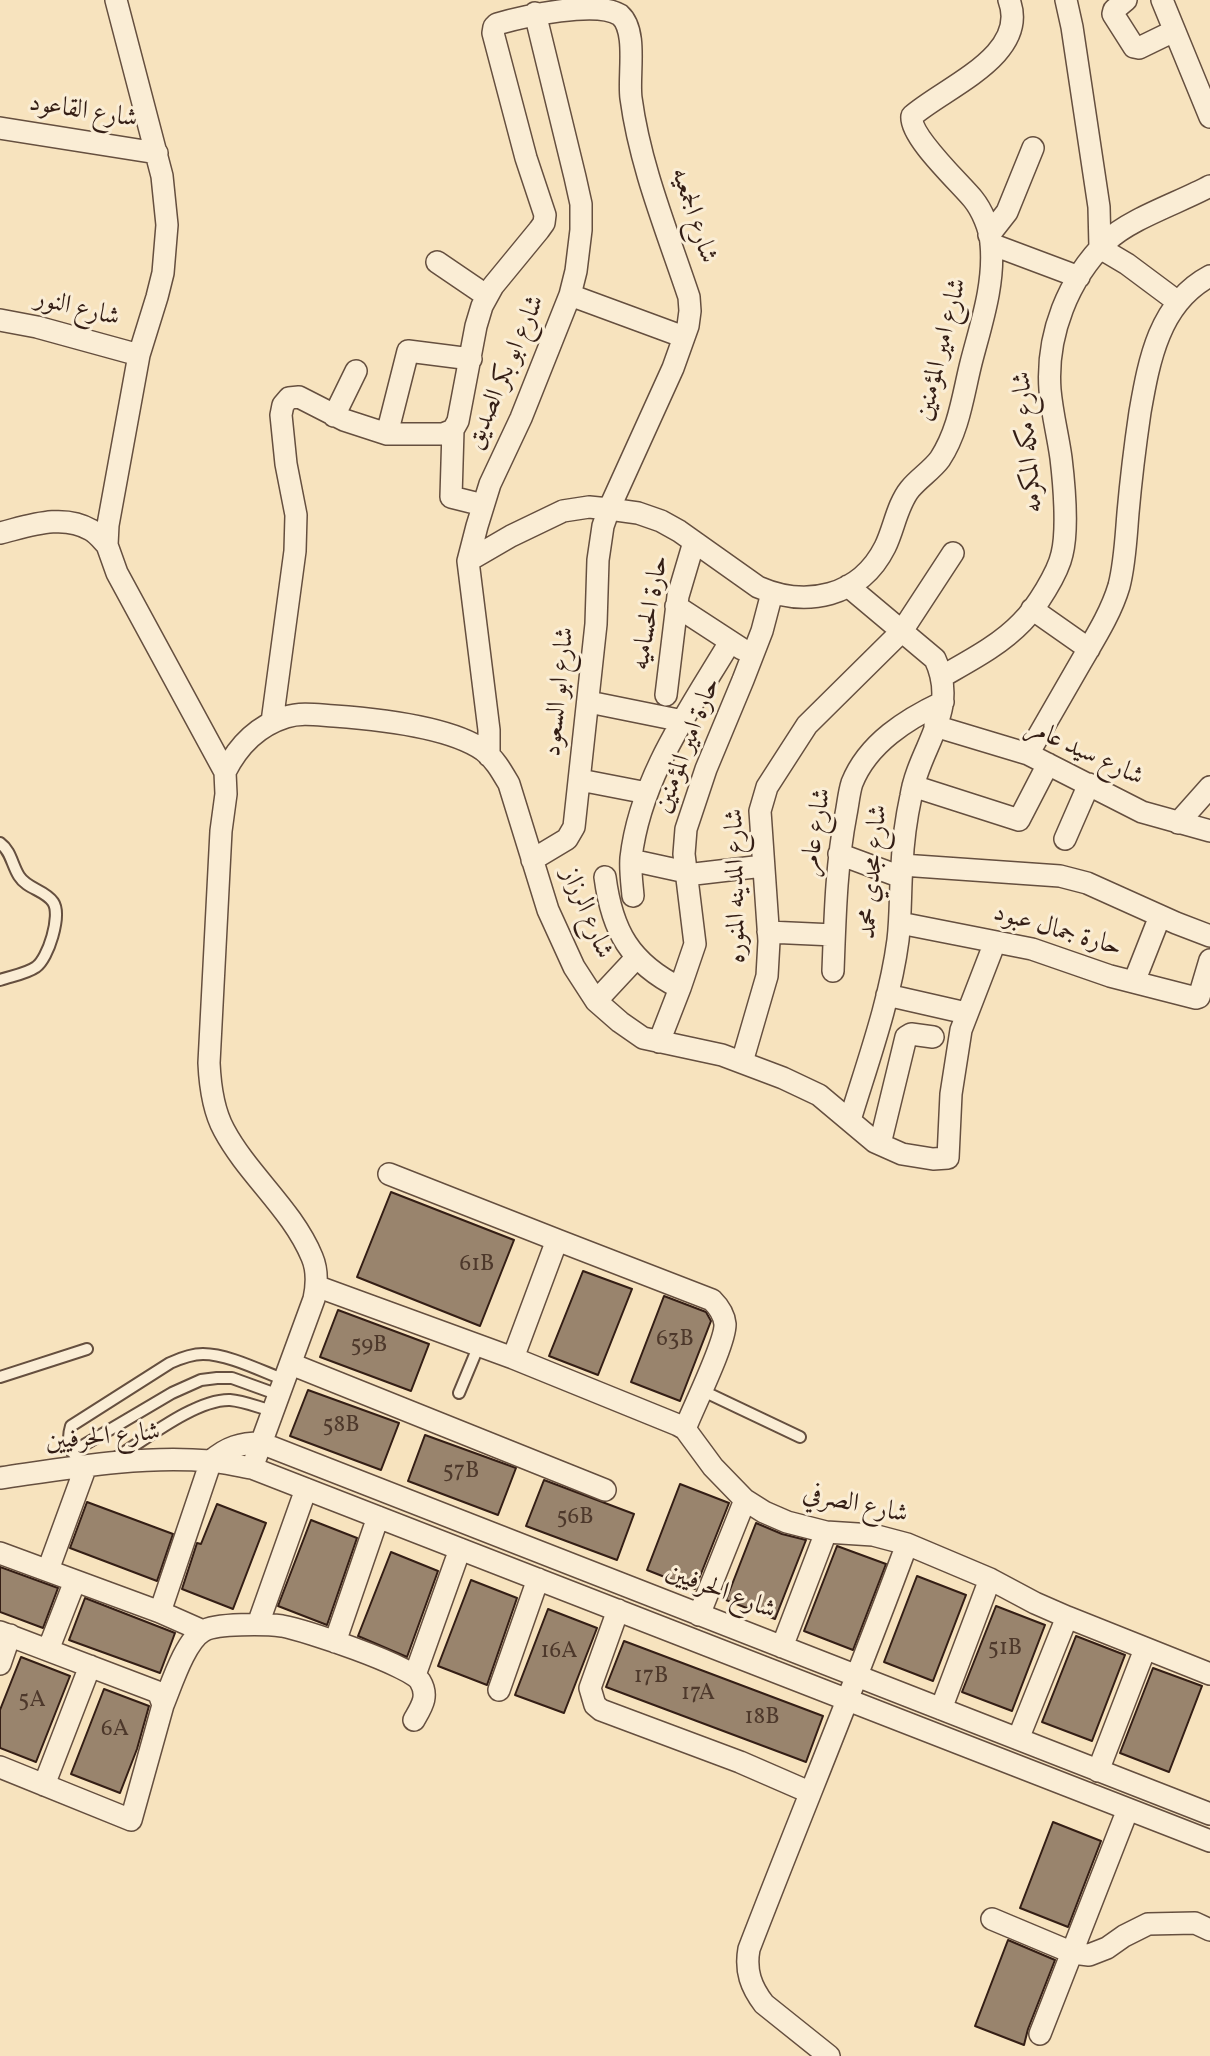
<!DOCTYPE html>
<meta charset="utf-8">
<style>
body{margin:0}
canvas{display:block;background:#f7e3be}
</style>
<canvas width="1210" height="2056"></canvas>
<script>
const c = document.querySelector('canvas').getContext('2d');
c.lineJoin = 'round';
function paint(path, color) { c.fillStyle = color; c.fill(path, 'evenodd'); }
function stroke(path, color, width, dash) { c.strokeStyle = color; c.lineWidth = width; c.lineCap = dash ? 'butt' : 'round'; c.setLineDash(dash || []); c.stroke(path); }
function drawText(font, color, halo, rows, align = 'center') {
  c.font = font + ' Vollkorn,Amiri,serif'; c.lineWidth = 6; c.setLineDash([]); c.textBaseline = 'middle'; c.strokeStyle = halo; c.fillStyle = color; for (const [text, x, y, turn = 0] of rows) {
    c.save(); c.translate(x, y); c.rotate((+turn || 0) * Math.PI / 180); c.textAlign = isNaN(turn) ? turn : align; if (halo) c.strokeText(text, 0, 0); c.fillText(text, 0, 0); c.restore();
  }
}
const building = new Path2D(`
 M391 1192 514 1240 480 1326 357 1277Z
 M583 1271 632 1289 598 1375 549 1356Z
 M664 1296 706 1312 711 1321 680 1401 631 1382Z
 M338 1310 429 1344 411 1391 320 1357Z
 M308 1390 399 1423 381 1470 290 1436Z
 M425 1435 516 1468 498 1515 408 1481Z
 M544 1480 634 1514 617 1560 526 1526Z
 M680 1484 729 1503 695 1589 647 1570Z
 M87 1502 173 1534 157 1581 70 1548Z
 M217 1504 266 1523 233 1609 182 1589 197 1543 201 1544Z
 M311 1520 357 1538 327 1625 278 1606Z
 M756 1523 782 1534 806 1540 775 1619 726 1600Z
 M837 1546 886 1564 853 1650 804 1631Z
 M391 1552 438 1571 407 1657 358 1636Z
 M0 1567 58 1588 43 1628 0 1612Z
 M917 1576 966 1595 933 1681 884 1662Z
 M471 1580 517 1598 487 1685 438 1666Z
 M85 1598 175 1633 160 1673 69 1640Z
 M996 1606 1045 1625 1012 1711 962 1692Z
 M548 1609 597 1628 564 1713 515 1695Z
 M1076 1636 1125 1655 1092 1741 1042 1722Z
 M624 1641 823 1716 806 1762 606 1687Z
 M21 1657 70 1676 36 1762 0 1748V1710Z
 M1153 1668 1202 1686 1169 1772 1120 1753Z
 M104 1689 149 1706 137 1749 120 1793 71 1774Z
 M1053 1822 1101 1841 1068 1927 1020 1908Z
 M1008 1940 1055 1960 1028 2029 1024 2045 975 2026Z`);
paint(building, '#99846d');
stroke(building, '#341e15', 2);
const lane = new Path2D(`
 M0 843C11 851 12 865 19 876 27 889 45 890 53 902 62 915 48 959 36 967 26 974 11 976 0 980
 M0 1377 87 1349
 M701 1390 800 1437
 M459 1393 479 1345
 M72 1452 172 1393 201 1380 217 1378H232L279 1395
 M117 1457C146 1439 196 1399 230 1400 244 1401 260 1408 273 1411
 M84 1464C70 1454 66 1442 71 1426L170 1363C181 1358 191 1354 203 1354 228 1354 261 1371 285 1380`);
const street = new Path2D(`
 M116 0 162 176 167 225 163 273 157 297 139 355 108 525 107 545 117 573 225 772 226 794 221 831 209 1063C210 1085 213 1110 224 1130 248 1175 292 1209 312 1257 318 1271 317 1285 314 1299L252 1468
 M1066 0 1072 27 1099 207 1100 248 1127 264 1178 302
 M1126 0 1114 10 1113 14 1134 47 1139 48 1174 31
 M1162 0 1210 117
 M0 128 157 153
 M989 235 1007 212 1033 148
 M991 244 1079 277
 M437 262 487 296
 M570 295 684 337
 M0 320 37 327 139 355
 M334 416 356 371
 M453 430 451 497 483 505
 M387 434 408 351 471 359
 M0 533C29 526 63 513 91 530 97 533 102 540 107 545
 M468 561 511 536 563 511 589 507 609 509 638 513 661 521 679 531 758 587C806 608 860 597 885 547 894 529 897 505 910 489 919 478 932 470 940 459 959 430 963 395 971 363 981 324 995 284 991 243 990 229 982 210 973 199 959 182 909 136 912 116 945 87 1030 55 1009 0
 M848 586 935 659C960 712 919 746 911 796 906 819 903 842 902 865 900 890 901 915 898 940 890 1001 868 1061 850 1120
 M676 606 742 649
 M1032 609 1089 649
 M943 676C971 660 1000 645 1022 622 1036 608 1058 573 1062 554 1068 530 1064 483 1061 458 1058 436 1052 413 1050 390 1046 335 1068 279 1107 241 1129 219 1181 202 1210 186
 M666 695 678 596 694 542
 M589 702 683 721
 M272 722 295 551 296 515 286 464 281 415 283 405 289 398 299 397 344 420 387 434H443L453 430 458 421 476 326 482 306 493 286 539 230 544 223 545 215 526 158 493 33 494 27 497 24C525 16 596 0 620 15 638 31 628 75 631 98 640 166 667 231 689 297L690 311 688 326 673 368 609 509 603 526 598 560 596 624 574 827 567 839 532 860
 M935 726 1028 754 1142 812 1210 831
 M1028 754C1045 724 1063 693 1081 662 1095 638 1111 613 1119 586 1125 563 1126 537 1128 513 1131 479 1135 446 1140 412 1149 361 1159 303 1210 276
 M489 756V730L468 561 477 526 490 484 521 418 570 295 576 271 581 230V204L575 177 535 13
 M225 772C238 746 257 726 286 717 301 712 318 715 334 716 376 719 448 726 483 750 495 759 502 772 509 784L548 910 574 967 596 1001 620 1022 643 1038 722 1055 783 1078 819 1095 875 1142 902 1154 933 1159 948 1158 951 1094 961 1030 995 942
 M580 780 647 793
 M913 786 1019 820 1048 764
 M1178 823 1210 787
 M1065 839 1089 784
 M839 854 901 877
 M631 860 686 872
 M902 865 1060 876 1087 883 1176 923 1210 936
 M686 875 763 866
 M605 877C612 931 630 963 680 988
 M633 896C632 884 630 870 631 858 640 778 690 709 730 642
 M900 923 1032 949 1110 976 1196 998 1199 997 1210 960
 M768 932 834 935
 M833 971C835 919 836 866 846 814 848 804 849 792 852 783 868 743 907 719 943 702
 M1134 982 1160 916
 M887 995 966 1013
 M596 1001 637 957
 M659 1042 680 988 695 944 684 854 686 829 706 769 743 680 762 631 772 593
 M742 1062 767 976 769 941 760 811 767 787 807 725 902 631 953 553
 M880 1144 906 1037 911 1034 933 1037
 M389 1174 557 1240
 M316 1286 513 1358 678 1425 685 1429 713 1467 745 1500 764 1512 787 1522 826 1532 873 1535 907 1544 990 1579 1035 1603 1067 1617 1210 1674
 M513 1358 557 1240 712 1300C719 1307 724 1314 725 1324 726 1342 693 1408 685 1429
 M291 1364 605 1490
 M211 1461C227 1447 241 1443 261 1443L1210 1814
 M0 1478C69 1468 140 1455 210 1461 224 1462 238 1466 252 1468L1210 1841
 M0 1553 160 1612 203 1631
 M48 1570 86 1466
 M618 1610 590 1688 595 1705 601 1710 740 1762 809 1792
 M160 1612 211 1461
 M699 1615 745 1500
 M258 1624 306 1489
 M0 1632 155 1691 159 1694 163 1705 131 1820 0 1767
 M335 1642 378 1517
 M782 1647 826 1532
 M48 1650 75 1581
 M0 1664 10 1635
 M415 1675 460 1549
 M499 1690 538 1579
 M163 1705C171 1686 185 1641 203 1631 216 1623 266 1624 282 1626 304 1630 410 1665 420 1681 429 1696 422 1706 414 1720
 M941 1709 990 1579
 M1018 1739 1067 1617
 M1098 1771 1145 1649
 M44 1785 90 1666
 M992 1919 1073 1953 1089 1955 1107 1948 1124 1936 1148 1924 1195 1923 1210 1930
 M1040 2034 1128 1809
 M829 2056 764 2004C751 1987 745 1971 749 1949 801 1814 857 1680 907 1544`);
stroke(lane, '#654f3f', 14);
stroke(street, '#654f3f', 24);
stroke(lane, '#faedd5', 10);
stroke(street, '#faedd5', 21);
drawText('23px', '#4d382b', null, [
 ["61B",477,1266],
 ["63B",675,1341],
 ["59B",369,1347],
 ["58B",341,1427],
 ["57B",461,1473],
 ["56B",575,1519],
 ["51B",1005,1650],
 ["16A",559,1653],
 ["17B",651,1678],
 ["17A",698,1695],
 ["5A",32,1702],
 ["18B",762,1719],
 ["6A",115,1731]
]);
drawText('26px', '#341e15', '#faedd5', [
 ["شارع القاعود",83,113,9],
 ["شارع الجمعيه",692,216,72],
 ["شارع النور",77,310,14],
 ["شارع امير المؤمنين",943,350,-76],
 ["شارع ابو بكر الصديق",507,373,-67],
 ["شارع مكه المكرمه",1030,442,-95],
 ["حارة الحساميه",652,613,-80],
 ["شارع ابو السعود",561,692,-84],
 ["حارة امير المؤمنين",689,746,-69],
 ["شارع سيد عامر",1084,754,25],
 ["شارع عامر",818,832,-81],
 ["شارع مجدي محمد",875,872,-85],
 ["شارع المدينه المنوره",738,886,-91],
 ["شارع الرزاز",585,914,67],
 ["حارة جمال عبود",1057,932,16],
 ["شارع الحرفيين",103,1439,-5],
 ["شارع الصرفي",855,1506,12],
 ["شارع الحرفيين",720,1593,21]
]);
</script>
